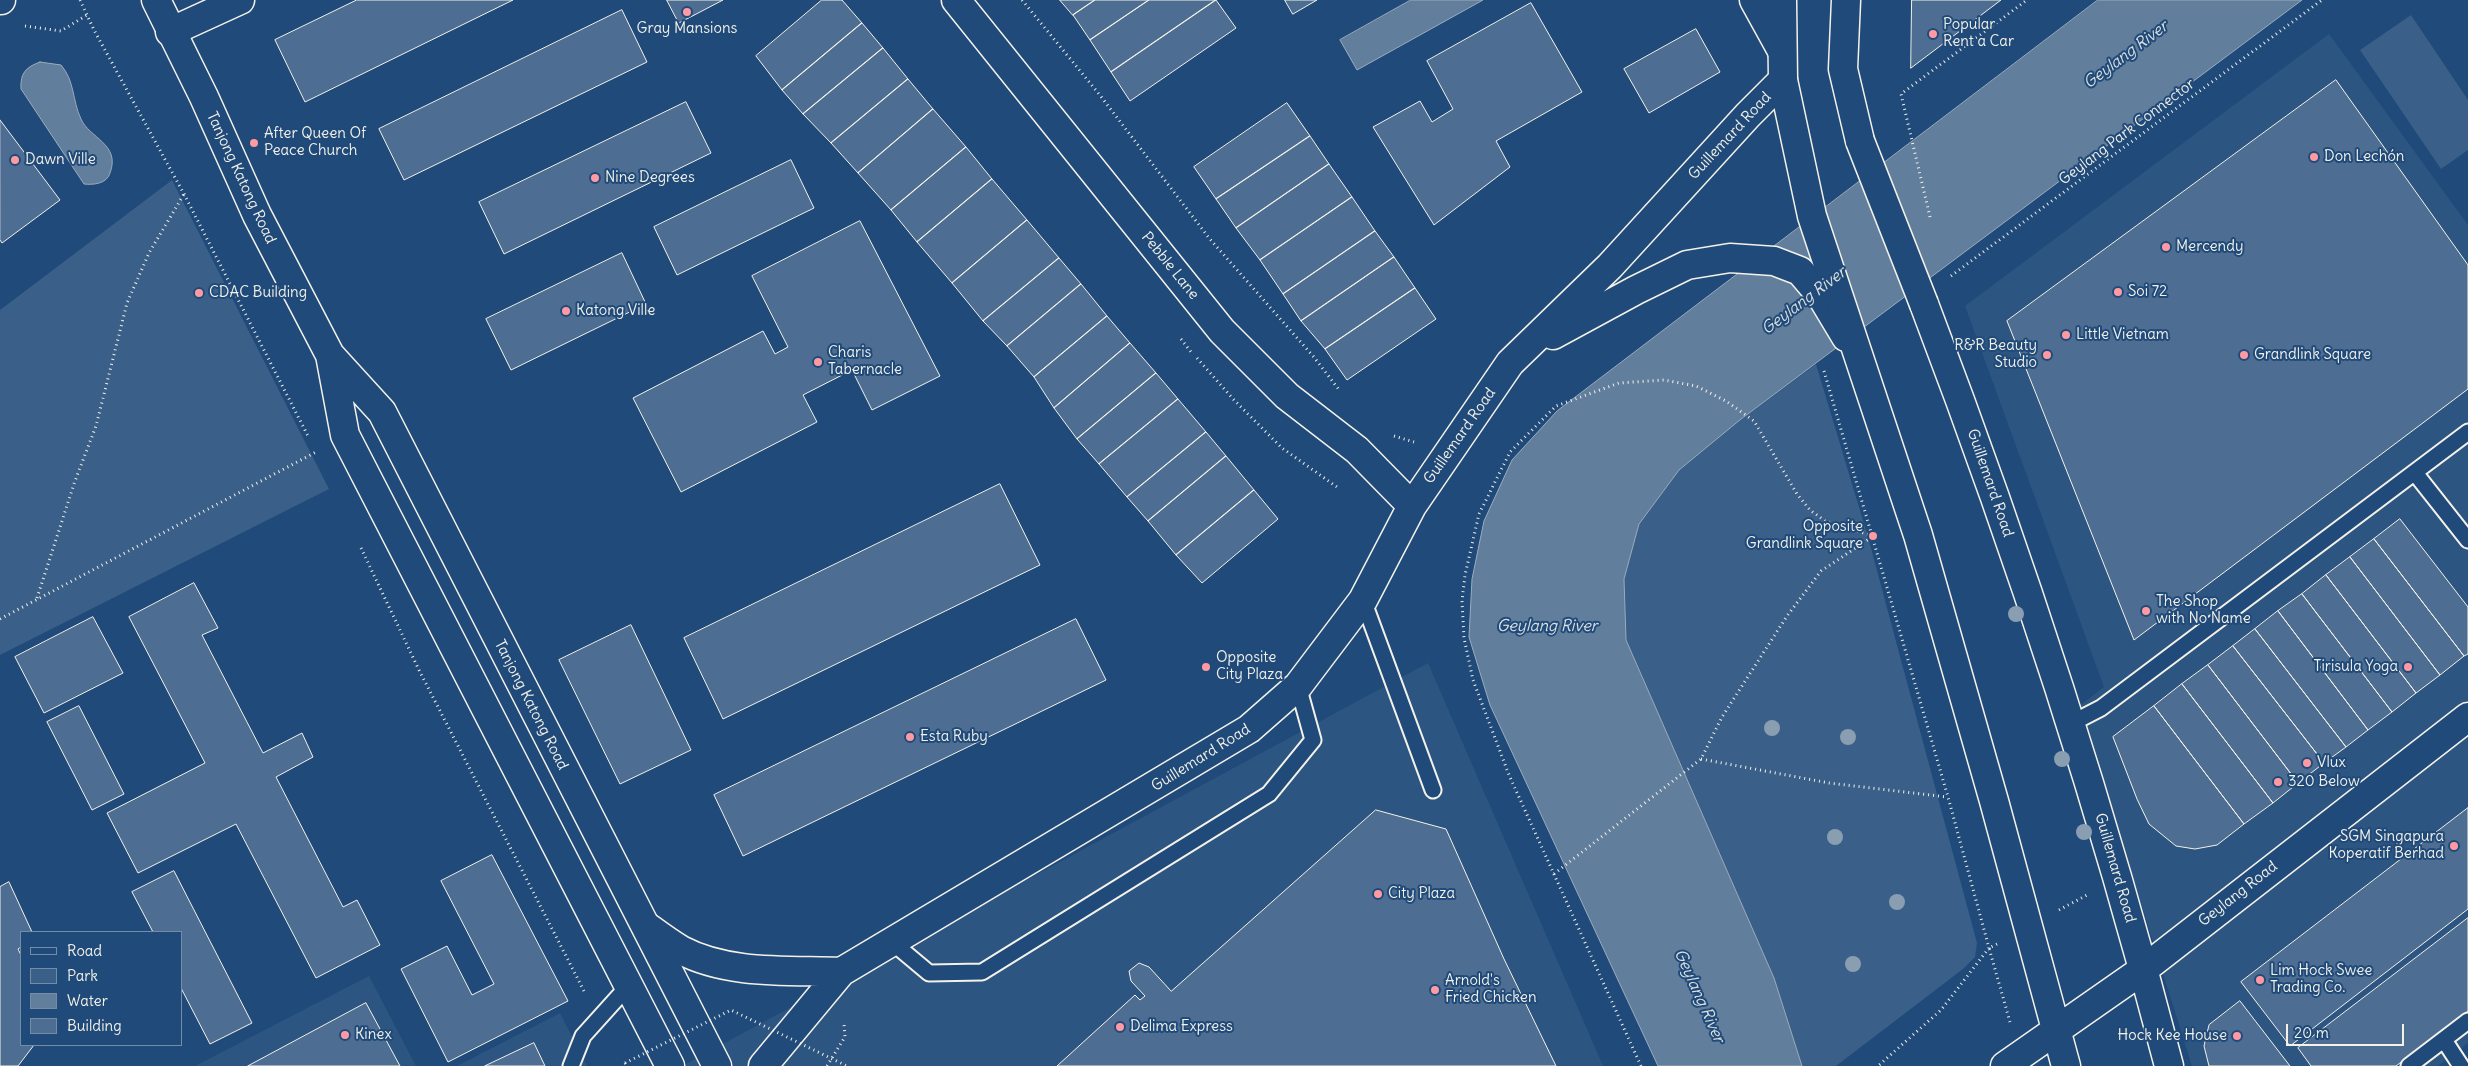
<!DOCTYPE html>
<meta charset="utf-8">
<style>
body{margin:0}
#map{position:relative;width:2468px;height:1066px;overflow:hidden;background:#1f4a7a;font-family:Delius,sans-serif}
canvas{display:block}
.legend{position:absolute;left:20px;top:931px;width:162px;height:115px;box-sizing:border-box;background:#1f4a7a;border:1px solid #748da6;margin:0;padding:6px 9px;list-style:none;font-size:15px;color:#f4f1e8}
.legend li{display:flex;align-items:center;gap:10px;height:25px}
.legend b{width:25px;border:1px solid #748da6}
.scale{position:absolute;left:2286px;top:1024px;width:118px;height:22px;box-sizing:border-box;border:2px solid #f4f1e8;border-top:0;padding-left:6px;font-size:15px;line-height:18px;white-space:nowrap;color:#f4f1e8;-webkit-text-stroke:4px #1f4a7a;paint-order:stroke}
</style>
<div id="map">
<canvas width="2468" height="1066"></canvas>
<ul class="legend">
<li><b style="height:6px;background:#1f4a7a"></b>Road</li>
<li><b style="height:14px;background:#3a5f88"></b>Park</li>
<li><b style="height:14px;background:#627e9d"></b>Water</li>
<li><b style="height:14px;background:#4d6e92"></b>Building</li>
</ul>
<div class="scale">20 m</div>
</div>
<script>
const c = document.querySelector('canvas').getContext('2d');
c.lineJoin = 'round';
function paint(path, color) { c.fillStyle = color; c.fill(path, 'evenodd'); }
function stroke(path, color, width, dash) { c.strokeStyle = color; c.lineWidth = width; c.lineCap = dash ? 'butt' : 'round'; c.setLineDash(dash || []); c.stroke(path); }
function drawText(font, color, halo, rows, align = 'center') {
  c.font = font + ' Delius,sans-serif'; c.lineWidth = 4; c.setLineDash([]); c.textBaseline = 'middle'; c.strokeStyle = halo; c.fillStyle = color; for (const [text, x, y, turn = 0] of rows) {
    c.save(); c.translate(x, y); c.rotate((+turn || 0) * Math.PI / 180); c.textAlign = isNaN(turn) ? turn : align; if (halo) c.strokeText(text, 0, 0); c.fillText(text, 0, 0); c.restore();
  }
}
paint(new Path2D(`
 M2329 34 2468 225V1043L2438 1066H2192L2079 706 2104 687 1965 306Z
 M1428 663 1603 1066H682Z
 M369 976 416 1066H195Z
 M560 1013 587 1066H457Z`), '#2d5581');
paint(new Path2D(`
 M2411 15 2468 100V150L2441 169 2360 50Z
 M172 180 329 489 0 655V310Z
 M1816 364 1868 537 1977 943 1975 957 1963 969 1836 1066H1802L1774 978 1626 640 1624 579 1639 524 1679 470 1741 419Z`), '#3a5f88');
const water = new Path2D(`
 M1411 0H1483L1357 70 1340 40Z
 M2098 0H2302L1741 419 1679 470 1639 524 1624 579 1626 640 1774 978 1802 1066H1658L1490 705 1469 637 1472 579 1484 521 1512 460 1557 411Z
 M40 62 61 65C75 81 72 100 81 119 89 138 121 144 110 173 107 184 93 185 84 184L21 89C20 73 26 67 40 62Z`);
paint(water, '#627e9d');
stroke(water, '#9cacbb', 1);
const building = new Path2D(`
 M357 0H513L305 102 275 40Z
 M667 0H723L679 23Z
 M822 0H842L862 23 782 90 756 56Z
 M1060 0H1095L1073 15Z
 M1095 0H1149L1090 40 1073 15Z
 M1149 0H1216L1111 72 1090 40Z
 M1216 0 1236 28 1130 101 1111 72Z
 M1285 0H1317L1293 14Z
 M1912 0H2001L1911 68Z
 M1531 3 1582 92 1496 141 1510 167 1434 225 1373 127 1420 101 1432 122 1453 109 1427 61Z
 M622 10 647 62 404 180 379 129Z
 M862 23 883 48 803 114 782 90Z
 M1696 29 1720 72 1649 113 1624 69Z
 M883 48 908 79 831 143 803 114Z
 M908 79 933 109 858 173 831 143Z
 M2336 80 2468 265V389L2134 640 2007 321Z
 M686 102 711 153 504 254 479 202Z
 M1287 103 1310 136 1216 199 1194 167Z
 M933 109 966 147 891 210 858 173Z
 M0 120 60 200 2 243 0 240Z
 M1310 136 1329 164 1236 228 1216 199Z
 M966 147 992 179 917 242 891 210Z
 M791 160 814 208 677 275 654 227Z
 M1329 164 1352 197 1260 260 1236 228Z
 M992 179 1027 220 952 283 917 242Z
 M1352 197 1375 231 1283 294 1260 260Z
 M1027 220 1059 258 983 321 952 283Z
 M860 221 940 376 872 410 852 370 803 395 817 422 681 492 633 398 763 331 775 354 788 347 752 276Z
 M1375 231 1394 257 1301 321 1283 294Z
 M622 253 646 304 511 370 486 319Z
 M1394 257 1415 288 1325 349 1301 321Z
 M1059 258 1081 284 1007 346 983 321Z
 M1081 284 1107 316 1034 377 1007 346Z
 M1415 288 1436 319 1347 380 1325 349Z
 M1107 316 1130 343 1054 408 1034 377Z
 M1130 343 1156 373 1077 439 1054 408Z
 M1156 373 1178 399 1099 464 1077 439Z
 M1178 399 1206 432 1127 497 1099 464Z
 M1206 432 1226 456 1148 521 1127 497Z
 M1226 456 1254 490 1176 555 1148 521Z
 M1000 484 1040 565 723 719 684 638Z
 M1254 490 1278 519 1202 583 1176 555Z
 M2400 519 2468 607V654L2464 656 2374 539Z
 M2374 539 2464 656 2440 675 2350 557Z
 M2350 557 2440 675 2416 693 2326 575Z
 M2326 575 2416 693 2392 712 2302 594Z
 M194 583 218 628 202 635 263 753 302 733 313 757 276 777 343 907 357 900 380 945 316 978 236 824 138 873 107 813 205 763 129 617Z
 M2302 594 2392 712 2368 730 2278 611Z
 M2278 611 2368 730 2346 747 2255 629Z
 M93 617 123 673 44 713 15 657Z
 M1076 619 1106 680 743 856 714 795Z
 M631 625 691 750 620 784 559 660Z
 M2255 629 2346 747 2324 763 2233 646Z
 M2233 646 2324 763 2298 783 2208 665Z
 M2208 665 2298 783 2273 803 2182 684Z
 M2182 684 2273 803 2244 824 2154 706Z
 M79 706 124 794 92 810 47 722Z
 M2154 706 2244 824 2217 845 2195 849 2176 846 2149 824 2137 799 2113 737Z
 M2468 808V909L2290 1046 2241 982Z
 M1376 810 1446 829 1504 959 1556 1066H1057L1135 995 1140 1000 1145 996 1131 981 1129 971 1139 963 1149 967 1171 991Z
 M492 855 568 1001 448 1062 401 969 447 946 472 995 494 984 441 881Z
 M174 871 252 1023 210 1044 181 988V932H153L132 892Z
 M9 882 32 932H21V947L18 949 21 955V1045H34L18 1066H0V887Z
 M2468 918V1011L2396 1066H2311L2298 1048Z
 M2240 1001 2290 1066H2209L2204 1046 2209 1025Z
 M366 1003 400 1066H248Z
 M534 1043 545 1066H485Z`);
paint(building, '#4d6e92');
stroke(building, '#f4f1e8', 1);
const service = new Path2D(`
 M2415 473 2468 540
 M1363 600 1433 790
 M2072 723 2101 708 2468 432
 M892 942 929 973 982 972 1269 794 1313 740 1298 686
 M2444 1040 2461 1066
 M571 1066 583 1036 629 985
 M2409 1066 2468 1021`);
const minor = new Path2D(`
 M0 0H1
 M956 0 1222 331 1287 396 1357 450 1412 506
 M1754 0 1781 49
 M170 32 240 0
 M1553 335 1636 290 1687 265 1730 258 1774 261 1800 271 1822 297 1846 337
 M646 926C657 934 669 943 681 950 728 975 789 970 841 972
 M763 1066 841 972 1249 729 1298 686 1363 600 1412 506 1510 363 1610 266 1748 115 1783 80`);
const secondary = new Path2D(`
 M156 0 204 97 257 215 330 355 382 412 717 1066
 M330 355 345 435 670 1066`);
const primary = new Path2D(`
 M1782 0 1783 80 1812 216 1918 535 1994 801 2066 1066
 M1846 0 1843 69 1860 141
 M1924 304C2019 553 2102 807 2169 1066
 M2005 1066 2144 969 2468 717`);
stroke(service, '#f4f1e8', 19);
stroke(minor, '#f4f1e8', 31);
stroke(secondary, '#f4f1e8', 31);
stroke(primary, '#f4f1e8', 31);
stroke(new Path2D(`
 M80 0 94 30 184 194 308 436
 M1022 0 1099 94 1209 238 1313 356 1340 391
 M25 26 61 31 87 15
 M1930 217 1901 94 2027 0
 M1951 276 2322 0
 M1181 339 1191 352
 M1197 358 1234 400 1282 448 1337 487
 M1824 371 1948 797 1989 948 1941 1010 1878 1066
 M1394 436 1414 442
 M361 548 419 670 585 993
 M37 598 75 481 96 426 127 303 149 253 184 194
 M0 619 316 452
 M1701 759 1829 783 1947 797
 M1554 874 1701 759 1722 717 1787 616 1821 571 1872 537
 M2059 910 2087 895
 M1997 944 1989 948 2010 1022
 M625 1063 627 1066
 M827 1066 845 1037 844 1024
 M1641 1066 1509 775 1473 680 1464 638 1462 601 1465 575 1479 514 1510 452 1556 406 1619 383 1664 380 1696 386 1726 401 1754 421 1797 494 1810 510 1825 521 1873 536`), '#f4f1e8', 3, [1, 4]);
stroke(service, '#1f4a7a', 15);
stroke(minor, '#1f4a7a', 28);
stroke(secondary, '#1f4a7a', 28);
stroke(primary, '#1f4a7a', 28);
const primaryBridge = new Path2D(`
 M1860 141 1924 304`);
stroke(primaryBridge, '#f4f1e8', 31, []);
stroke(new Path2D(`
 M625 1063 731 1010 847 1066`), '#f4f1e8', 3, [1, 4]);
stroke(primaryBridge, '#1f4a7a', 28);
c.fillStyle = '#8a9eb1';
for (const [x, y] of [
 [2016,614],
 [1772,728],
 [1848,737],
 [2062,759],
 [2084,832],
 [1835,837],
 [1897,902],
 [1853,964]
]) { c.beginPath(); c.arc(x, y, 8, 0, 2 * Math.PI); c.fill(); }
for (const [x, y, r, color] of [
 [687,12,5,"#ff9aa2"],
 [1933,34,5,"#ff9aa2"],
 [254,143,5,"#ff9aa2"],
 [2314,157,5,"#ff9aa2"],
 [15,160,5,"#ff9aa2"],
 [595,178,5,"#ff9aa2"],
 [2166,247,5,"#ff9aa2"],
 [2118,292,5,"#ff9aa2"],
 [199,293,5,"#ff9aa2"],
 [566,311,5,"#ff9aa2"],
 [2066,335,5,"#ff9aa2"],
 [2047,355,5,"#ff9aa2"],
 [2244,355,5,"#ff9aa2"],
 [818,362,5,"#ff9aa2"],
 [1873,536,5,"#ff9aa2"],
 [2146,611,5,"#ff9aa2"],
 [1206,667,5,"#ff9aa2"],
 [2408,667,5,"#ff9aa2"],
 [910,737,5,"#ff9aa2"],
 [2307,763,5,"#ff9aa2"],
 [2278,782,5,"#ff9aa2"],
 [2454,846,5,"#ff9aa2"],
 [1378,894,5,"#ff9aa2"],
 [2260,980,5,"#ff9aa2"],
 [1435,990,5,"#ff9aa2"],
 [1120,1027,5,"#ff9aa2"],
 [345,1035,5,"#ff9aa2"],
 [2237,1036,5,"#ff9aa2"]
]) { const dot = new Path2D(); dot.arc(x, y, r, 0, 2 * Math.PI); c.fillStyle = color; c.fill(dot); stroke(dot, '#1f4a7a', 2); }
drawText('15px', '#f4f1e8', '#1f4a7a', [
 ["Popular",1943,25],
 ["Rent a Car",1943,42],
 ["Gray Mansions",687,29,"center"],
 ["After Queen Of",264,134],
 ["Peace Church",264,151],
 ["Don Lechón",2324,157],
 ["Dawn Ville",25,160],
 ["Nine Degrees",605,178],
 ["Mercendy",2176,247],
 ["Soi 72",2128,292],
 ["CDAC Building",209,293],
 ["Katong Ville",576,311],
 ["Little Vietnam",2076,335],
 ["R&R Beauty",2037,346,"right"],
 ["Studio",2037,363,"right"],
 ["Charis",828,353],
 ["Tabernacle",828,370],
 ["Grandlink Square",2254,355],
 ["Opposite",1863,527,"right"],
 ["Grandlink Square",1863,544,"right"],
 ["The Shop",2156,602],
 ["with No Name",2156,619],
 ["Opposite",1216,658],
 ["City Plaza",1216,675],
 ["Tirisula Yoga",2398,667,"right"],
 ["Esta Ruby",920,737],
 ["Vlux",2317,763],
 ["320 Below",2288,782],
 ["SGM Singapura",2444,837,"right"],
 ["Koperatif Berhad",2444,854,"right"],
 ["City Plaza",1388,894],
 ["Lim Hock Swee",2270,971],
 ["Trading Co.",2270,988],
 ["Arnold's",1445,981],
 ["Fried Chicken",1445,998],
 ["Delima Express",1130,1027],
 ["Kinex",355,1035],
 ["Hock Kee House",2227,1036,"right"]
], 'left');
drawText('15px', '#f4f1e8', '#1f4a7a', [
 ["Geylang Park Connector",2127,132,-37],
 ["Guillemard Road",1730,136,-47],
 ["Tanjong Katong Road",241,178,65],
 ["Pebble Lane",1170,266,51],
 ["Guillemard Road",1460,436,-55],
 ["Guillemard Road",1990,483,71],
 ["Tanjong Katong Road",531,705,63],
 ["Guillemard Road",1201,758,-32],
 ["Guillemard Road",2115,868,74],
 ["Geylang Road",2238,894,-38]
]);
drawText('italic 16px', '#dee0dd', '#1f4a7a', [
 ["Geylang River",2126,55,-37],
 ["Geylang River",1804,301,-37],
 ["Geylang River",1547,626],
 ["Geylang River",1699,996,66]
]);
</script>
